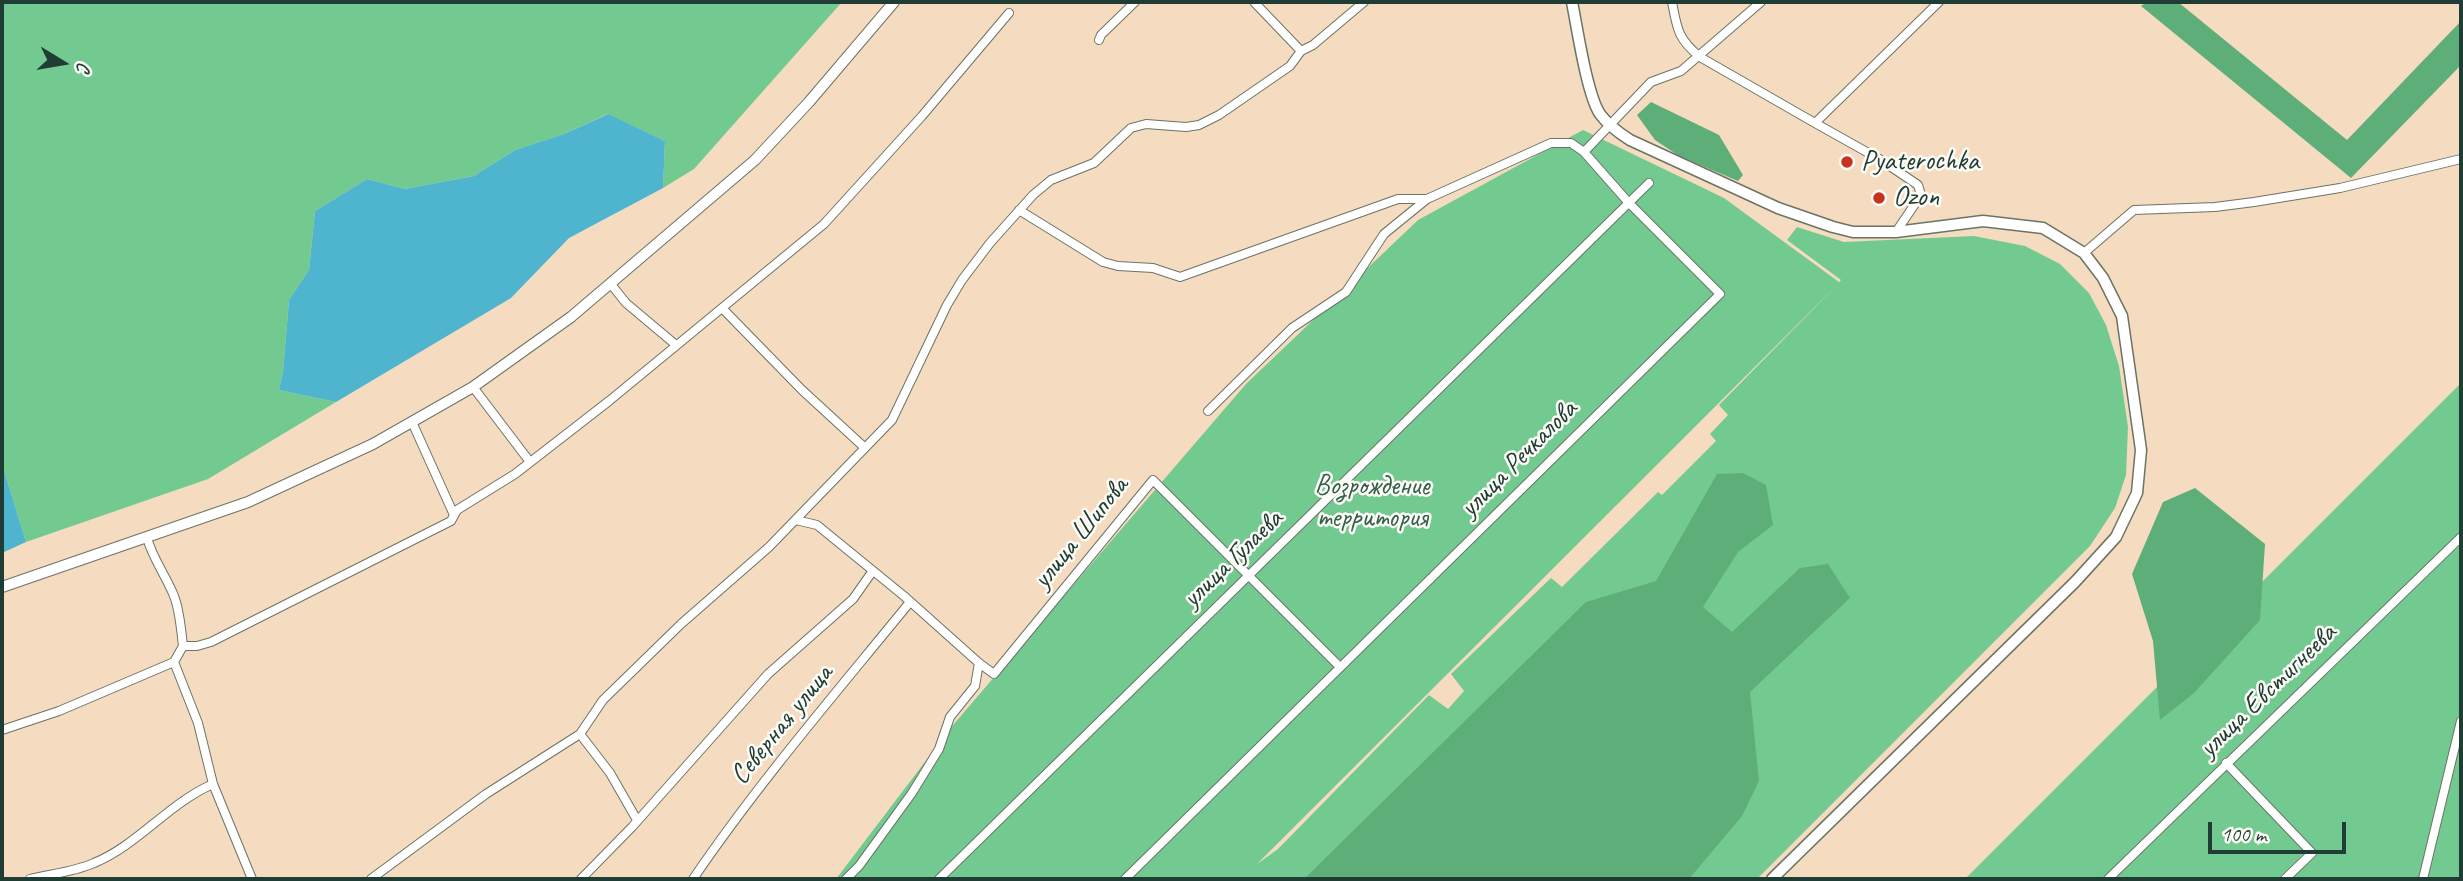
<!DOCTYPE html>
<meta charset="utf-8">
<style>
body{margin:0}
#map{position:relative;width:2463px;height:881px;overflow:hidden;background:#f5dbbf;font-family:Caveat,sans-serif}
canvas{display:block}
.frame{position:absolute;inset:0;border:4px solid #1f3d34;pointer-events:none}
.north{position:absolute;left:28px;top:28px;width:70px;height:70px;-webkit-text-stroke:5px #fdfcf7;paint-order:stroke;rotate:101deg;font-size:19px;font-weight:700;line-height:28px;text-align:center;color:#1f3d34}
.north::after{content:'';display:block;margin:auto;width:24px;height:32px;background:#1f3d34;clip-path:polygon(50% 0,100% 100%,50% 72%,0 100%)}
.scale{position:absolute;left:2208px;top:822px;width:138px;height:32px;box-sizing:border-box;border:4px solid #1f3d34;border-top:0;padding-left:9px;font-size:21px;line-height:24px;white-space:nowrap;color:#1f3d34;-webkit-text-stroke:5px #fdfcf7;paint-order:stroke}
</style>
<div id="map">
<canvas width="2463" height="881"></canvas>
<div class="frame"></div>
<div class="north">С</div>
<div class="scale">100 m</div>
</div>
<script>
const c = document.querySelector('canvas').getContext('2d');
c.lineJoin = 'round';
function paint(path, color) { c.fillStyle = color; c.fill(path, 'evenodd'); }
function stroke(path, color, width, dash) { c.strokeStyle = color; c.lineWidth = width; c.lineCap = dash ? 'butt' : 'round'; c.setLineDash(dash || []); c.stroke(path); }
function drawText(font, color, halo, rows, align = 'center') {
  c.font = font + ' Caveat,sans-serif'; c.lineWidth = 5; c.setLineDash([]); c.textBaseline = 'middle'; c.strokeStyle = halo; c.fillStyle = color; for (const [text, x, y, turn = 0] of rows) {
    c.save(); c.translate(x, y); c.rotate((+turn || 0) * Math.PI / 180); c.textAlign = isNaN(turn) ? turn : align; if (halo) c.strokeText(text, 0, 0); c.fillText(text, 0, 0); c.restore();
  }
}
paint(new Path2D(`
 M2 2H842L694 169 663 188 665 141 607 114 564 134 515 150 474 176 405 189 367 179 315 211 309 270 289 300 283 372 279 390 336 402 208 479 26 542 2 464Z
 M1583 130 1724 198 1839 282 1841 280 1787 240 1797 227 1844 242 1974 236 2025 246 2060 264 2089 293 2106 325 2119 366 2128 427 2126 475 2115 508 2090 546 1757 879H836L953 725 1246 384 1418 220ZM1838 284 1719 405 1728 415 1710 434 1716 441 1662 495 1658 492 1562 587 1551 578 1451 674 1464 691 1448 709 1429 695 1278 849 1257 864Z
 M2461 383V879H1965Z`), '#73ca90');
paint(new Path2D(`
 M2147 2H2178L2347 140 2461 21V65L2351 178 2141 6Z
 M1651 102 1719 135 1743 175 1738 181 1679 156 1655 140 1637 115Z
 M1743 473 1766 485 1773 525 1738 552 1703 607 1732 632 1800 568 1828 564 1850 598 1750 692 1759 781 1742 816 1689 879H1304L1586 602 1656 581 1717 474Z
 M2195 488 2265 544 2260 620 2194 693 2160 720 2153 641 2132 574 2163 502Z`), '#5eae7a');
paint(new Path2D(`
 M608 114 665 141 663 188 569 238 511 298 336 402 279 390 283 372 289 300 309 270 315 211 367 179 405 189 474 176 515 150 564 134Z
 M2 464 26 542 2 553Z`), '#4fb4ce');
const minor = new Path2D(`
 M1254 2 1301 51
 M1672 2C1677 29 1678 39 1700 57L1815 123 1939 2
 M1099 40 1101 35 1135 2
 M1815 123 1881 160 1918 185 1921 195 1896 232
 M1019 210 1103 262 1118 266 1153 268 1180 277 1398 199H1427
 M2084 253 2134 210 2215 207 2254 202 2340 188 2461 159
 M610 283 626 303 676 345
 M722 308 802 390 864 447
 M473 387 530 462
 M1208 411 1292 328 1346 292 1384 234 1427 199 1551 143H1571L1584 152
 M412 422 454 515
 M796 520 817 525 904 596 979 663 994 674 1153 480 1340 667
 M147 538C153 559 166 576 174 596 180 611 181 630 183 646L174 662 198 723 213 784 252 879
 M183 646H197L211 642 451 521 457 510 515 474 609 401 824 224 922 116 1009 13
 M2 730 59 711 174 662
 M580 734 610 773 637 820
 M2226 763 2312 853 2285 879
 M30 879C50 874 74 872 94 863 138 845 169 803 213 784
 M371 879 486 794 580 734 603 700 681 624 769 547 892 420 947 305 962 280 990 243 1033 195 1051 180 1094 163 1131 128 1146 124 1186 127 1199 125 1219 115 1290 66 1301 51 1313 45 1364 2
 M581 879 632 827 768 674 853 599 872 572
 M693 879C759 782 836 693 910 602
 M846 879 859 866 912 793 939 749 950 717 975 686 979 663
 M939 879 1649 183
 M1125 879 1720 294 1629 203 1584 152 1651 82 1681 71 1761 2
 M2108 879 2461 537
 M2423 879 2461 721`);
const tertiary = new Path2D(`
 M2 587 248 502 373 444 473 387 571 317 755 160 809 102 894 2`);
const secondary = new Path2D(`
 M1572 2C1577 27 1587 95 1600 114 1608 125 1619 133 1630 140L1778 208 1833 227 1853 232H1896L1983 221 2043 228 2084 253 2103 278 2122 316 2141 450 2137 493 2116 537 2075 582 1772 879`);
stroke(minor, '#6a7465', 10);
stroke(tertiary, '#6a7465', 12);
stroke(secondary, '#6a7465', 13);
stroke(minor, '#fff', 8);
stroke(tertiary, '#fff', 10);
stroke(secondary, '#fff', 10);
for (const [x, y, r, color] of [
 [1847,162,7,"#c8321e"],
 [1879,198,7,"#c8321e"]
]) { const dot = new Path2D(); dot.arc(x, y, r, 0, 2 * Math.PI); c.fillStyle = color; c.fill(dot); stroke(dot, '#fdfcf7', 2.5); }
drawText('28px', '#1f3d34', '#fdfcf7', [
 ["Pyaterochka",1861,162],
 ["Ozon",1893,198]
], 'left');
drawText('28px', '#1f3d34', '#fdfcf7', [
 ["улица Речкалова",1519,459,-45],
 ["улица Шипова",1081,533,-51],
 ["улица Гулаева",1233,559,-44],
 ["улица Евстигнеева",2268,691,-44],
 ["Северная улица",782,725,-51]
]);
drawText('28px', '#34604b', '#fdfcf7', [
 ["Возрождение",1372,487],
 ["территория",1372,519]
]);
</script>
